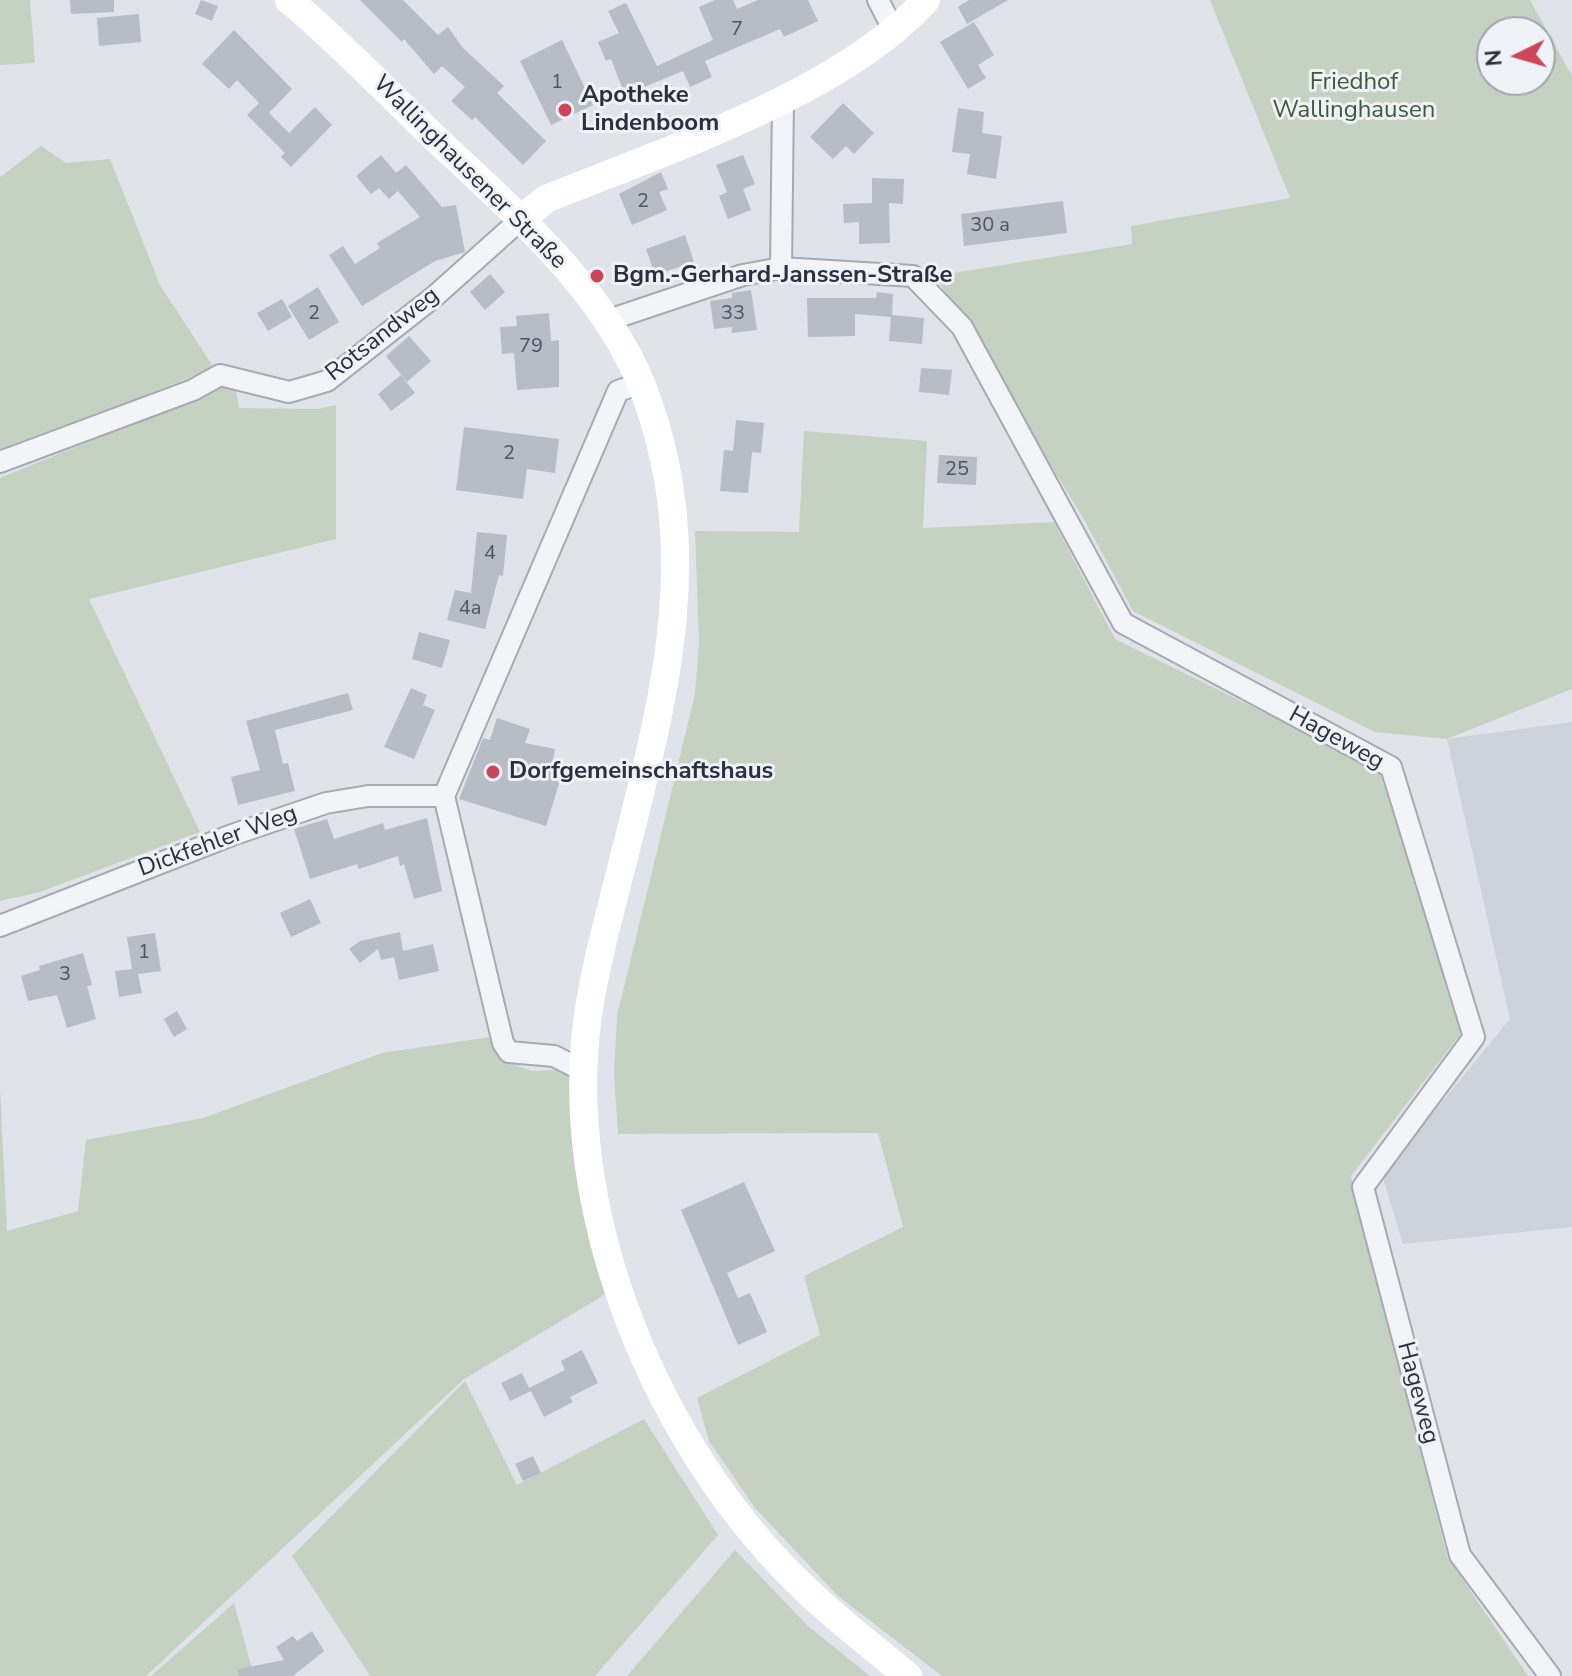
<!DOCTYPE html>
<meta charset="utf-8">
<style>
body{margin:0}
#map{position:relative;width:1572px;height:1676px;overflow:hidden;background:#e0e3e9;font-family:"Nunito Sans",sans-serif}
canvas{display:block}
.north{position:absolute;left:1476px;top:16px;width:80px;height:80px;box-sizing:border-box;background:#eff2f6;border:2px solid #a0a5ad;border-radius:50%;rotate:265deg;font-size:22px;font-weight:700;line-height:32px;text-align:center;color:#293140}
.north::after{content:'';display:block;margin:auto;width:28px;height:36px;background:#cc465a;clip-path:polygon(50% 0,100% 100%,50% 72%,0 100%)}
</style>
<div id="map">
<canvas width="1572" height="1676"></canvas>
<div class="north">N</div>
</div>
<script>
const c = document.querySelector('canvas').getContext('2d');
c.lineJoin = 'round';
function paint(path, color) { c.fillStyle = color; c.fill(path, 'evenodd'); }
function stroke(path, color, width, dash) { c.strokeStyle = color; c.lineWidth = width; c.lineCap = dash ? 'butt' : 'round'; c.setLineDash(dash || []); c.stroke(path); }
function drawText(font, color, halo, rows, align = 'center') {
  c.font = font + ' "Nunito Sans",sans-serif'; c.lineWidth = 6; c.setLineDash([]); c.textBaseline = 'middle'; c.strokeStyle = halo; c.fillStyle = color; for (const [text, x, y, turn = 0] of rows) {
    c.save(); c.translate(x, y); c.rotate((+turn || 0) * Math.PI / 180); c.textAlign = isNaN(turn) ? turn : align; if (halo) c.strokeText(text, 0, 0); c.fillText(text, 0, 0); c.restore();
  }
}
paint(new Path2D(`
 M1572 722V1227L1403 1244 1382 1175 1510 1019 1447 739Z`), '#ced2db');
paint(new Path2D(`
 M0 0H30L35 63 0 65Z
 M1210 0H1530L1572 76V689L1447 739 1375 732 1133 611 1085 521 935 276 1132 244 1131 226 1290 198ZM1492 32H1540V80H1492Z
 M41 146 66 163 110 159 160 285 214 368 0 452V177Z
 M235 385 239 408 318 409 336 405V539L89 599 200 832 40 892 0 901V478L223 387Z
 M804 431 927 441 923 528 1054 522 1115 639 1379 769 1462 1032 1351 1176 1447 1556 1528 1676H942L838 1596 755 1508 709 1441 697 1398 820 1335 804 1276 903 1227 878 1133 618 1134 614 1074 617 1016 695 694 699 642 695 531 799 532Z
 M504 1035 515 1065 532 1071 559 1070 589 1083 619 1286 464 1379 146 1676H0V1088L7 1231 78 1211 86 1140 203 1118 382 1053Z
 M465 1381 517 1485 644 1419 718 1535 595 1676H370L292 1556Z
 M735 1550 808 1626 870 1676H627Z
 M234 1603 254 1676H151Z`), '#c5d2c1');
paint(new Path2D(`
 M70 0H114V12L71 14Z
 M201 0 218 6 212 21 195 14Z
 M360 0H403L438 35 448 27 463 48 504 86 497 93 546 141 523 165 475 117 472 120 451 101 465 87 442 66 434 74 404 39 402 42Z
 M715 0H733L737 9 758 0H808L818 21 784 37 780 29 705 61 712 77 690 87 683 71 625 95 611 59 606 61 598 42 619 33 608 11 626 3 657 66 713 40 699 7Z
 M969 0H1008L967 24 958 7Z
 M139 14 141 42 99 46 97 18Z
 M974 22 994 55 978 65 986 78 968 89 940 42Z
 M234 30 292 89 269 113 289 133 315 107 332 125 291 167 281 157 285 153 247 115 259 103 237 80 229 89 202 64Z
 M562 40 593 105 551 125 520 61Z
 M843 103 874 133 854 154 846 146 833 159 810 137Z
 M958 108 984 112 982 133 1002 136 996 179 967 174 970 154 952 152Z
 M381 155 396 173 406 165 442 207 456 205 465 252 435 261 362 306 329 255 343 246 355 264 380 248 377 243 420 217 398 191 389 199 379 188 371 194 356 176Z
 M743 155 755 184 743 189 751 210 728 219 719 196 727 192 716 165Z
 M661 172 668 189 659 192 667 210 632 225 619 194Z
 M872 178 904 179 903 204 889 203 890 243 859 244V222L844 223 843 204 872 203Z
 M1063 201 1067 233 964 246 961 214Z
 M685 235 694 262 655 275 646 249Z
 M490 274 505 292 485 310 470 292Z
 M318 287 339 322 309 340 288 306Z
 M751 290 757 330 732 333V327L714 329 710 301 732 298V293Z
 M877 292 893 294 892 315 924 318 922 344 889 341 891 317 855 314V336L808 337 807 298H876Z
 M282 299 292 317 268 331 257 313Z
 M549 313 551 341 559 340V387L517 390 514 353 502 354 500 327 517 326 516 316Z
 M409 336 431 361 407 382 386 356Z
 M921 368 952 370 949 395 919 392Z
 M401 375 415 393 391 411 378 394Z
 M736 420 764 423 761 453 752 452 748 493 720 491 724 450 733 451Z
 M464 427 559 439 555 473 527 469 523 499 456 490Z
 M939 455 977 457 976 485 937 483Z
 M477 532 507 535 503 576 499 575 485 629 447 620 455 590 471 593Z
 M419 632 450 640 442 668 412 659Z
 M411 688 427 695 423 705 435 710 414 759 384 747Z
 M348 693 353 710 275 730 283 764 288 763 295 791 238 805 231 777 260 770 246 721Z
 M497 718 530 729 525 743 555 749 551 770 562 774 546 826 459 799 483 738 490 740Z
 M427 818 442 891 414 899 404 864 400 866 398 856 359 869 357 864 310 879 294 829 327 819 334 839 383 823 385 830Z
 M310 899 321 923 291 937 280 913Z
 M400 932 403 951 433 944 439 971 399 980 394 957 381 960 378 949 360 963 349 949 360 941Z
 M155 933 161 971 138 974 142 993 119 997 115 971 132 969 127 937Z
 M83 953 92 985 87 986 96 1019 67 1028 57 995 28 1001 21 976 40 970 39 966Z
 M177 1011 187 1029 174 1037 164 1019Z
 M744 1182 775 1251 727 1273 738 1298 750 1293 767 1332 738 1345 681 1210Z
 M582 1350 598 1383 570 1397 573 1402 544 1417 531 1391 510 1401 501 1383 522 1373 529 1388 565 1370 561 1361Z
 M533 1456 541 1473 523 1481 515 1464Z
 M312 1631 324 1651 293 1676H239L238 1669 284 1660 276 1647 293 1636 297 1641Z`), '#b7bcc5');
const street = new Path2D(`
 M878 0 894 31
 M781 268 783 99
 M606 321 743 275 781 268 913 276 962 327 1123 623 1391 767 1474 1037 1363 1187 1460 1555 1550 1676
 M0 462 193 390 220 375 289 392 327 381 435 296 520 220
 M0 926 232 835 326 803 368 796H444
 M584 1071 554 1056 509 1052 503 1043 444 796 618 391 641 383`);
stroke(street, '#a5aab3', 24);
stroke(street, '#f3f4f7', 20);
stroke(new Path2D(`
 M289 0C339 42 384 89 431 134 508 208 601 284 642 386 705 547 666 692 625 853 612 906 596 961 588 1015 561 1207 651 1429 783 1567 821 1607 865 1641 908 1676
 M520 220 546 199C662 152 842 93 926 0`), '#fff', 28);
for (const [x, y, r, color] of [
 [565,110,8,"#cc465a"],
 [597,276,8,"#cc465a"],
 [493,772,8,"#cc465a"]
]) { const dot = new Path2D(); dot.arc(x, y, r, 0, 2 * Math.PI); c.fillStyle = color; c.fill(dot); stroke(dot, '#eff2f6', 3); }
drawText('20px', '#4c5461', null, [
 ["7",737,30],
 ["1",557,83],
 ["2",643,202],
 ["30 a",990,226],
 ["2",314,314],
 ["33",733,314],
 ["79",531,347],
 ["2",509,454],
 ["25",957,470],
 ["4",490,554],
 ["4a",470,609],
 ["1",144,953],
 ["3",65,975]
]);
drawText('24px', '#3d5b36', '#eff2f6', [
 ["Friedhof",1354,83],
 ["Wallinghausen",1354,111]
]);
drawText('bold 24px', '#293140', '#eff2f6', [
 ["Apotheke",581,96],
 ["Lindenboom",581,124],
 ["Bgm.-Gerhard-Janssen-Straße",613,276],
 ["Dorfgemeinschaftshaus",509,772]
], 'left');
drawText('24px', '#293140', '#eff2f6', [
 ["Wallinghausener Straße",469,173,45],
 ["Rotsandweg",383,335,-38],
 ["Hageweg",1336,739,29],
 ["Dickfehler Weg",218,842,-20],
 ["Hageweg",1417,1393,75]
]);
</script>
